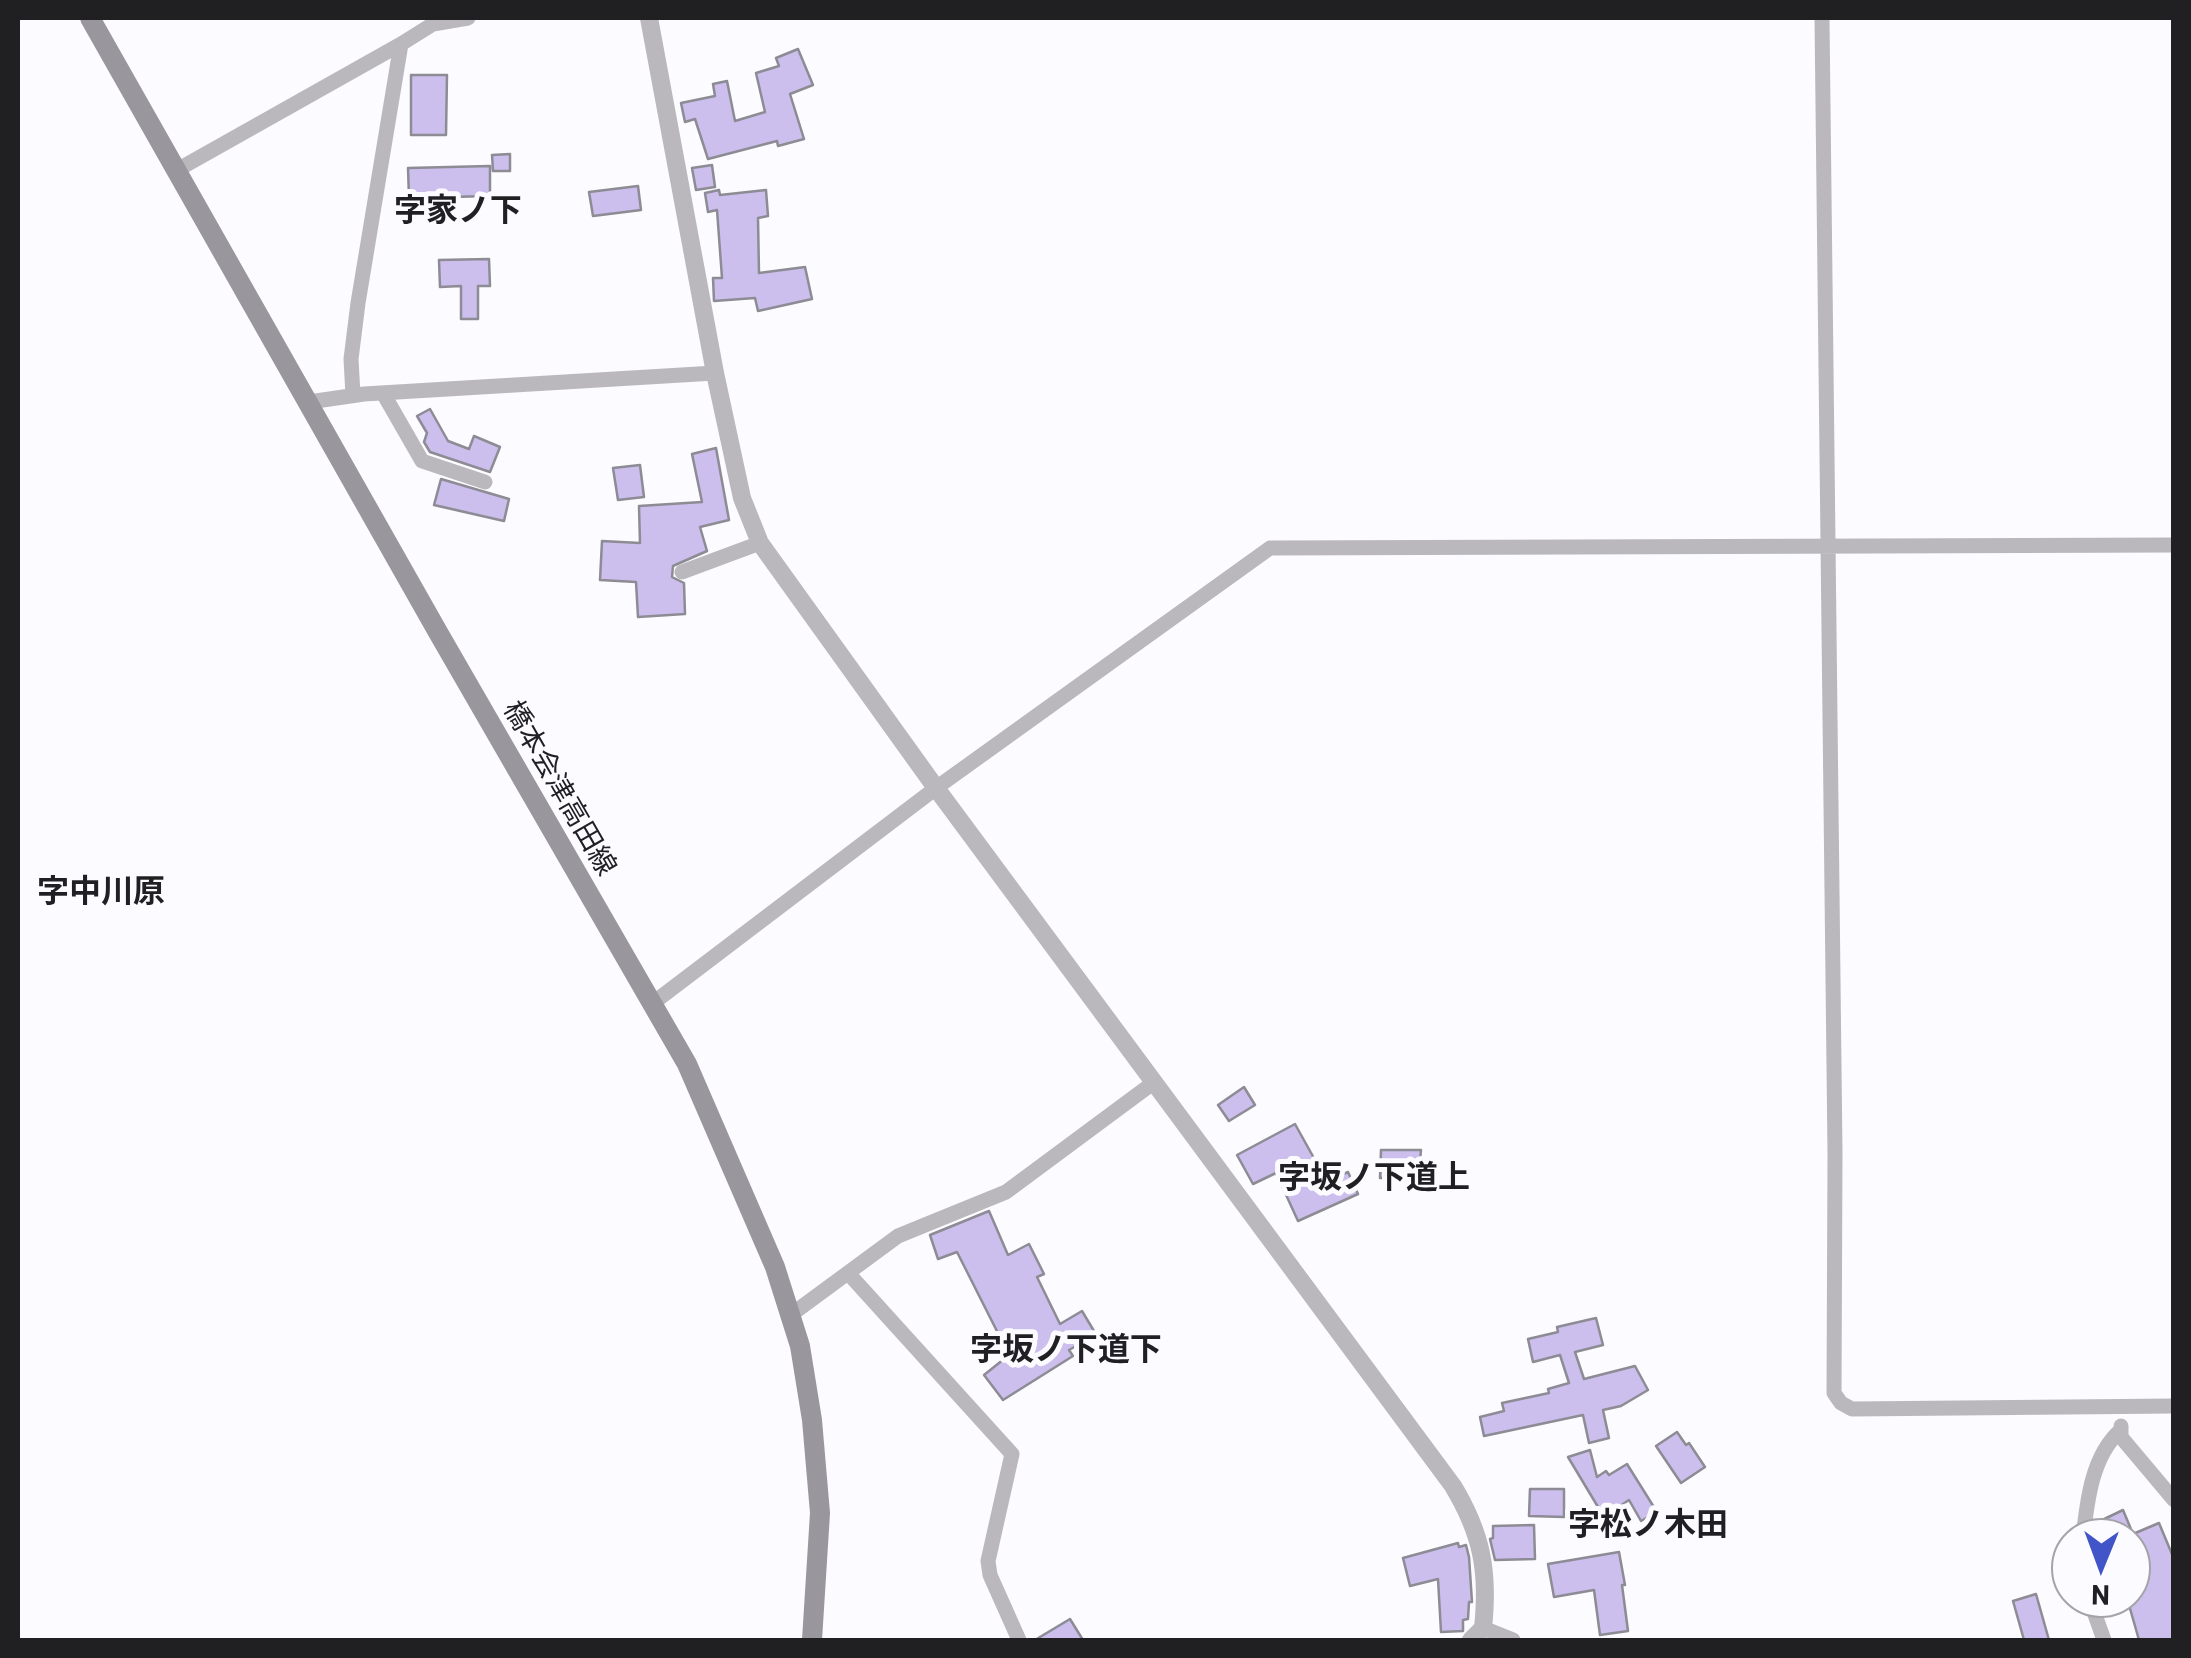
<!DOCTYPE html>
<meta charset="utf-8">
<style>
body{margin:0}
#map{position:relative;width:2191px;height:1658px;overflow:hidden;background:#fcfbff;font-family:Barlow,sans-serif}
canvas{display:block}
.frame{position:absolute;inset:0;border:20px solid #201f22;pointer-events:none}
.north{position:absolute;left:2051px;top:1518px;width:100px;height:100px;box-sizing:border-box;background:#fcfbff;border:2px solid #a4a3a7;border-radius:50%;rotate:181deg;font-size:28px;font-weight:700;line-height:40px;text-align:center;color:#201f22}
.north::after{content:'';display:block;margin:auto;width:35px;height:45px;background:#4154c8;clip-path:polygon(50% 0,100% 100%,50% 72%,0 100%)}
</style>
<div id="map">
<canvas width="2191" height="1658"></canvas>
<div class="frame"></div>
<div class="north">N</div>
</div>
<script>
const c = document.querySelector('canvas').getContext('2d');
c.lineJoin = 'round';
function paint(path, color) { c.fillStyle = color; c.fill(path, 'evenodd'); }
function stroke(path, color, width, dash) { c.strokeStyle = color; c.lineWidth = width; c.lineCap = dash ? 'butt' : 'round'; c.setLineDash(dash || []); c.stroke(path); }
function drawText(font, color, halo, rows, align = 'center') {
  c.font = font + ' Barlow,"Noto Sans JP",sans-serif'; c.lineWidth = 10; c.setLineDash([]); c.textBaseline = 'middle'; c.strokeStyle = halo; c.fillStyle = color; for (const [text, x, y, turn = 0] of rows) {
    c.save(); c.translate(x, y); c.rotate((+turn || 0) * Math.PI / 180); c.textAlign = isNaN(turn) ? turn : align; if (halo) c.strokeText(text, 0, 0); c.fillText(text, 0, 0); c.restore();
  }
}
const building = new Path2D(`
 M798 49 813 85 790 94 804 139 778 146 777 141 708 159 695 119 685 122 681 103 715 96 713 84 727 81 735 121 765 112 756 73 779 66 776 58Z
 M411 75H447L446 135H411Z
 M510 154V171H493L492 155Z
 M712 165 715 187 696 190 692 168Z
 M490 166V196L409 198 408 168Z
 M638 186 641 210 593 216 589 192Z
 M719 190 720 195 766 190 768 216 758 218 759 273 805 267 812 299 758 311 755 298 714 301 713 278H722L717 210 708 212 705 193Z
 M489 259 490 286H478V319H461V286L440 287 439 260Z
 M430 409 448 441 469 449 474 436 500 447 490 472 430 452 424 442 427 433 417 416Z
 M716 448 729 520 700 527 707 551 673 566 672 577 684 583 685 614 638 617 636 582 600 580 602 541 640 543 639 506 702 502 692 454Z
 M640 465 644 497 618 500 613 468Z
 M441 479 509 499 504 521 434 505Z
 M1244 1087 1255 1105 1229 1121 1218 1105Z
 M1295 1124 1325 1178 1330 1176 1333 1179 1348 1172 1358 1194 1298 1221 1276 1173 1253 1184 1237 1155Z
 M1381 1150H1421L1420 1162H1427L1426 1190H1407V1178H1380Z
 M989 1211 1008 1255 1029 1244 1044 1274 1037 1277 1060 1324 1082 1311 1094 1331 1090 1333 1092 1337 1069 1350 1073 1356 1003 1400 984 1375 1009 1355 957 1252 938 1259 930 1235Z
 M1596 1318 1603 1345 1575 1352 1584 1379 1635 1366 1648 1390 1621 1406 1603 1410 1609 1438 1589 1443 1583 1415 1484 1436 1480 1417 1504 1411 1502 1403 1549 1393 1548 1389 1569 1383 1560 1355 1533 1362 1528 1339 1558 1332 1557 1327Z
 M1677 1432 1686 1445 1689 1443 1705 1467 1681 1483 1656 1446Z
 M1590 1450 1597 1477 1606 1471 1609 1475 1627 1464 1657 1512 1641 1521 1629 1500 1604 1517 1568 1457Z
 M1530 1489H1564V1517L1529 1516Z
 M2123 1510 2133 1534 2159 1523 2174 1559V1640H2139L2127 1598H2131V1538H2102L2096 1523Z
 M1534 1525 1535 1559 1495 1560 1490 1539 1493 1538V1526Z
 M1458 1543 1459 1547 1466 1545 1469 1557 1472 1602H1469L1468 1619 1463 1620V1631L1441 1632 1438 1579 1410 1586 1403 1558Z
 M1619 1552 1625 1585H1622L1628 1631 1600 1635 1594 1590 1554 1597 1548 1564Z
 M2036 1594 2049 1640H2024L2013 1601Z
 M1070 1619 1083 1640H1035Z`);
paint(building, '#ccbfed');
stroke(building, '#8d8b94', 2.5);
stroke(new Path2D(`
 M1822 18 1835 1153 1834 1393 1841 1403 1852 1409 2174 1406
 M177 170 401 44
 M383 393 422 461 485 482
 M353 395 351 359 358 303 401 44 433 24 468 18
 M309 402 364 394 715 373
 M682 572 760 543
 M653 1003 936 788 1270 548 2174 545
 M848 1273 1012 1454 988 1561 990 1575 1019 1640
 M792 1314 898 1236 1006 1192 1153 1083
 M2121 1426V1437L2174 1500
 M2083 1538C2087 1501 2092 1455 2121 1430
 M2089 1598 2104 1640
 M1483 1628 1513 1640`), '#bab8bc', 15);
stroke(new Path2D(`
 M649 18 715 373 742 498 760 543 936 788 1453 1486C1482 1534 1489 1572 1483 1628L1471 1640`), '#bab8bc', 18);
stroke(new Path2D(`
 M90 18 439 634 687 1064 775 1267 800 1346 812 1420 820 1513 812 1640`), '#99979d', 20);
drawText('28px', '#201f22', '#fcfbff', [
 ["橋本会津高田線",560,788,60]
]);
drawText('bold 32px', '#201f22', '#fcfbff', [
 ["字家ノ下",458,210],
 ["字中川原",101,891],
 ["字坂ノ下道上",1374,1177],
 ["字坂ノ下道下",1066,1349],
 ["字松ノ木田",1648,1524]
]);
</script>
